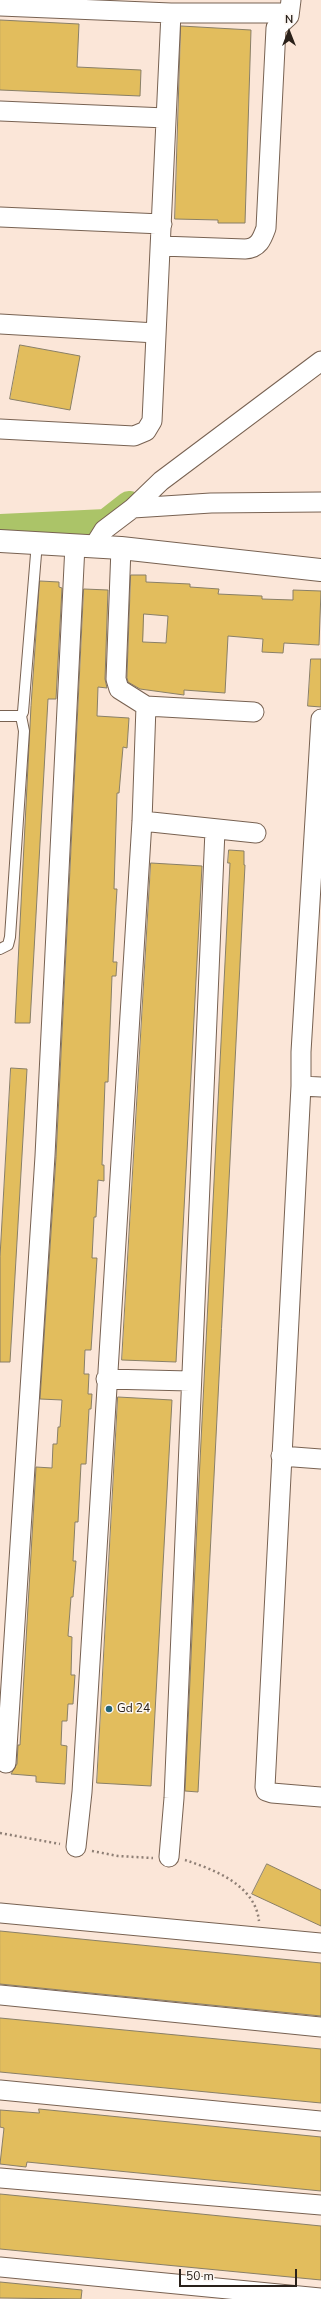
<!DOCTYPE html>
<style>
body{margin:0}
#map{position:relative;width:321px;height:2299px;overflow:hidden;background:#fbe6d8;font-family:"Nunito Sans",sans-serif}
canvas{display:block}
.north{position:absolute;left:269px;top:12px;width:40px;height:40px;-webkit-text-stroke:3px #fcf7f3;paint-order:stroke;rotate:0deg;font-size:11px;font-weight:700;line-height:16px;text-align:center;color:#2a211a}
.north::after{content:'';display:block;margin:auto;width:14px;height:18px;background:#2a211a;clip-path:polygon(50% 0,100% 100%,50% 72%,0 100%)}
.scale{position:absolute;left:179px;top:2269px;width:118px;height:18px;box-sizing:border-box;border:2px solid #2a211a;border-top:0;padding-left:5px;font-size:12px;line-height:14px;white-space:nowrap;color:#2a211a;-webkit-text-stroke:3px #fcf7f3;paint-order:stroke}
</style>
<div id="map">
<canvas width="321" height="2299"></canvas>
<div class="north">N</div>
<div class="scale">50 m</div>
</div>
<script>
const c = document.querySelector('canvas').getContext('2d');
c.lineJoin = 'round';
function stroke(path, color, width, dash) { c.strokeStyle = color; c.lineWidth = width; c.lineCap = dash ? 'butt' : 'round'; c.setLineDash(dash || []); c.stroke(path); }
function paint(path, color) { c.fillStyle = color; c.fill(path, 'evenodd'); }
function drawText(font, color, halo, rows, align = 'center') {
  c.font = font + ' "Nunito Sans",sans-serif'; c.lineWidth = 3; c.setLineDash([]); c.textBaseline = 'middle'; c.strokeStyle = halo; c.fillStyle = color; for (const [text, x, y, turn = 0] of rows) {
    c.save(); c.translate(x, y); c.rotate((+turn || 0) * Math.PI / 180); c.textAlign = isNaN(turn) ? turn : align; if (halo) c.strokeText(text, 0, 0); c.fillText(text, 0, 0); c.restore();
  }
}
stroke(new Path2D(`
 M0 528 106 523 129 505`), '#abc468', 28);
const building = new Path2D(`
 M0 20 79 24 77 67 141 70 140 96 0 90Z
 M181 26 251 30 245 223H218V220L175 219Z
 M20 345 80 356 70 410 10 399Z
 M131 575H146V582L190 584V587L219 589 218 594 262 596V599L293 600V590L321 591 319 645 284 643 283 653 262 652 263 639 228 636 225 693 184 690V695L140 689 128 682 127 678ZM144 614 168 616 166 643 143 642Z
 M40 581 59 582V587L62 588 56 699H48L30 1023H15L31 706Z
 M84 589 108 590 105 679 107 688 98 687 97 716 129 718 127 748 123 747 119 793H117L114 889H117L116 905 113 962H117L116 976H112L108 1082H105L102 1165H104V1181L98 1180 96 1217H94L92 1258H97L91 1350H85L84 1374H89L88 1394H92L91 1409H89L86 1464H81L78 1522H75L73 1561H76L73 1597H71L68 1636 72 1637 71 1675H75L73 1704H68L67 1721H62L61 1745 67 1746 65 1784 36 1782V1776L11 1774 17 1764 18 1745H20L36 1467 52 1468 53 1444H57L58 1427H60L62 1400 40 1399 56 1157Z
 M311 659H321V707L308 706Z
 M229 850 244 851V865H245L198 1792 185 1791 198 1501 230 863H228Z
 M151 863 202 866 176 1362 122 1360Z
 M11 1068 27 1069 10 1362H0V1257Z
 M118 1397 172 1400 151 1786 97 1783Z
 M267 1864 321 1890V1926L252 1894Z
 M0 1931 321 1963V2016L0 1984Z
 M0 2018 321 2049V2103L0 2072Z
 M39 2109 321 2137V2191L27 2162 26 2167 0 2164 4 2128 0 2127V2110L39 2113Z
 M0 2194 321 2226V2280L0 2249Z
 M0 2282 82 2290 81 2299 0 2298Z`);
paint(building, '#e2bd5d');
stroke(building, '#897f67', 1);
const service = new Path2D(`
 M0 716H21L23 712 37 542
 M0 949 8 945 10 937 24 731 21 716`);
const minor = new Path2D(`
 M0 6 171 13H289
 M0 111 166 118
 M0 217 162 224
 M161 246 245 249C259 248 262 239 266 228L276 28 289 16 291 0
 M0 324 156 333
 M0 429 134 436 146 431 152 421 171 13
 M133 508 211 503 321 502
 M94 546 104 530 133 508 161 481 321 361
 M121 548 116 679 119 689 146 706 254 712
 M321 719 301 1052V1086L265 1787 266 1791 272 1793 321 1797
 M142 821 256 833
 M301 1086 321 1087
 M106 1379 190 1381
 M281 1456 321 1459
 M6 1763 45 1156 75 545
 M76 1847 82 1792 142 821 146 706
 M169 1857 174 1798 215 830
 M0 1913 321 1943
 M0 1995 321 2027
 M0 2090 321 2121
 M0 2178 321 2205
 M0 2267 321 2298`);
const tertiary = new Path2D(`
 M0 541 121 548 321 570`);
stroke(service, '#786252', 12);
stroke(minor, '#786252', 21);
stroke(tertiary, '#786252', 24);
stroke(new Path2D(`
 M0 1833 60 1844
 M92 1851 118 1856 153 1858
 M185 1860C215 1870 255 1885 259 1921`), '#8e7f75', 2.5, [2, 3]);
stroke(service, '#fff', 10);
stroke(minor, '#fff', 19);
stroke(tertiary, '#fff', 22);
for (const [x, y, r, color] of [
 [109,1709,4,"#246679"]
]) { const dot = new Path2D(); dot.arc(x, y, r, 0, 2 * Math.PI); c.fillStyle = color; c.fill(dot); stroke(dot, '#fcf7f3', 1.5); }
drawText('12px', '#2a211a', '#fcf7f3', [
 ["Gd 24",117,1709]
], 'left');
</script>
